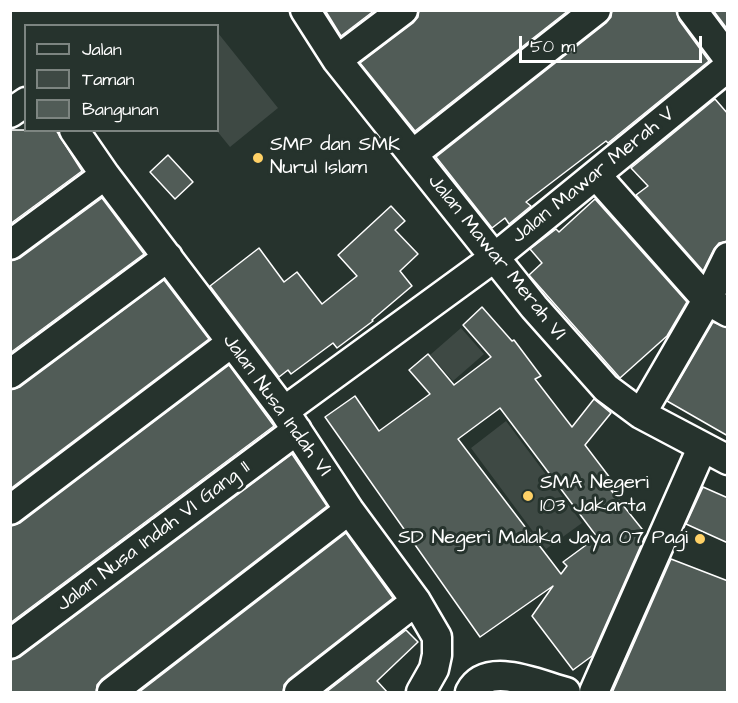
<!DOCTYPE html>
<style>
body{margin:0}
#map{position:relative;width:738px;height:703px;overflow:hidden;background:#26332d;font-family:"Architects Daughter",sans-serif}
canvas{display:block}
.frame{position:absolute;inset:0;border:12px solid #fff;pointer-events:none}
.legend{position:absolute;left:24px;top:24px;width:195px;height:108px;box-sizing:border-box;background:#26332d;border:2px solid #7d8581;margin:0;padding:8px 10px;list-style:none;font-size:18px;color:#fff}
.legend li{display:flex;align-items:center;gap:12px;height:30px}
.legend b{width:30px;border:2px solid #7d8581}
.scale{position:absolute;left:519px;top:36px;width:183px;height:27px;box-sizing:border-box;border:3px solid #fff;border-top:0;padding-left:8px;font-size:18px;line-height:21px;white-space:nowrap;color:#fff;-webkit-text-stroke:4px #26332d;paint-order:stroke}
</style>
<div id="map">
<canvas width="738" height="703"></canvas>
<div class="frame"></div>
<ul class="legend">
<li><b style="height:8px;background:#26332d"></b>Jalan</li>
<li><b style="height:16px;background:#3e4944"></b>Taman</li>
<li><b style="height:16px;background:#515c57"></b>Bangunan</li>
</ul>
<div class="scale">50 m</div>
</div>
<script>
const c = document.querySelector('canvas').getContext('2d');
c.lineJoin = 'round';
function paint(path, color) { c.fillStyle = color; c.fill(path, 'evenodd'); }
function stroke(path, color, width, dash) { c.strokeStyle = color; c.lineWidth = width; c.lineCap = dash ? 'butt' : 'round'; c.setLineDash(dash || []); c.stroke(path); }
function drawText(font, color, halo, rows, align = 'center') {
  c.font = font + ' "Architects Daughter",sans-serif'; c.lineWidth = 6; c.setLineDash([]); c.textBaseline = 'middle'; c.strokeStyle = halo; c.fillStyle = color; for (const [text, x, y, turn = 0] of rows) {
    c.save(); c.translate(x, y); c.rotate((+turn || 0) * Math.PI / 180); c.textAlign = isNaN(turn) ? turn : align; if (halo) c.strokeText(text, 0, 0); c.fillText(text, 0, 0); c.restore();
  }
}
paint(new Path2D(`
 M218 33 278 108 230 147 217 131Z
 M461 328 484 354 453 381 430 355Z
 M506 421 582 523 546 549 471 448Z`), '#3e4944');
const building = new Path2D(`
 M325 10H375L341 36Z
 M419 10H569L415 131 360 63 413 23 418 17Z
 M612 10H676L679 20 709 61 608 143 606 141 526 202 531 206 509 224 505 218 492 228 436 157 606 23 611 17Z
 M713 10H728V30Z
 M715 99 728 114V241L719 243 714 249 703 271 636 195 648 186 631 168Z
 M10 130H56L82 171 10 224Z
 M168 155 193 182 175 199 150 172Z
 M102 198 144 254 10 353V261L20 258Z
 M595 199 687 302 667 336 620 378 529 275 542 263 530 249 556 229 559 232Z
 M391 206 405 221 395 230 418 254 400 271 412 286 372 320 373 321 337 348 333 343 291 374 288 370 279 377 210 286 259 248 284 282 297 272 322 304 357 276 338 255Z
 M164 280 209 339 10 489V390L20 387Z
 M482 307 512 341 514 340 541 376 535 379 572 427 594 399 611 413 585 445 623 495 610 489 646 534 592 656 573 670 532 616 553 586 480 637 325 417 355 396 379 431 430 394 409 370 428 354 454 385 491 357 463 325ZM500 408 597 537 563 562 567 566 561 574 458 439Z
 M713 322 728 328V436L667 401Z
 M229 365 274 426 10 623V526L20 523Z
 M292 454 327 506 102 679 97 685 96 693H10V660L20 657Z
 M703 487 728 498V543L686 524Z
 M346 533 393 598 289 679 284 685 283 693H138Z
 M671 559 728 581V693H612Z
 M406 630 418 642 377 681 388 693H325Z`);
paint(building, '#515c57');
stroke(building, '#fff', 1.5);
const minor = new Path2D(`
 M305 10 337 60 534 307 606 388 641 414 728 460
 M692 10 728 58
 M337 60 403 10
 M10 113 26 102
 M74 130 105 175 284 411 349 510 416 601 437 637V655L434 669 421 692
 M413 154 596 10
 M596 175 707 300 728 312
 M10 245 105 175
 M10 374 168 257
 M284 411 495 257 728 67
 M641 414 707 300 728 257
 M10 510 231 343
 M10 644 297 430
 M112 692 349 510
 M299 692 416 601
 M470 692C487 660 539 685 566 692
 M594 692 702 448`);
stroke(minor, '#fff', 33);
stroke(minor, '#26332d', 28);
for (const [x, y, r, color] of [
 [258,158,6,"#ffd166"],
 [528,496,6,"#ffd166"],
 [700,539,6,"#ffd166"]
]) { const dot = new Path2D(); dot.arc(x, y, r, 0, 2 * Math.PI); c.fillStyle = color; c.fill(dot); stroke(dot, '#26332d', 2); }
drawText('20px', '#fff', '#26332d', [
 ["SMP dan SMK",270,146],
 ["Nurul Islam",270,169],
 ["SMA Negeri",540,484],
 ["103 Jakarta",540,507],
 ["SD Negeri Malaka Jaya 07 Pagi",688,539,"right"]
], 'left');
drawText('20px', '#fff', '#26332d', [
 ["Jalan Mawar Merah V",594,176,-39],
 ["Jalan Mawar Merah VI",496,258,51],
 ["Jalan Nusa Indah VI",276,406,54],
 ["Jalan Nusa Indah VI Gang 11",154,537,-37]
]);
</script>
